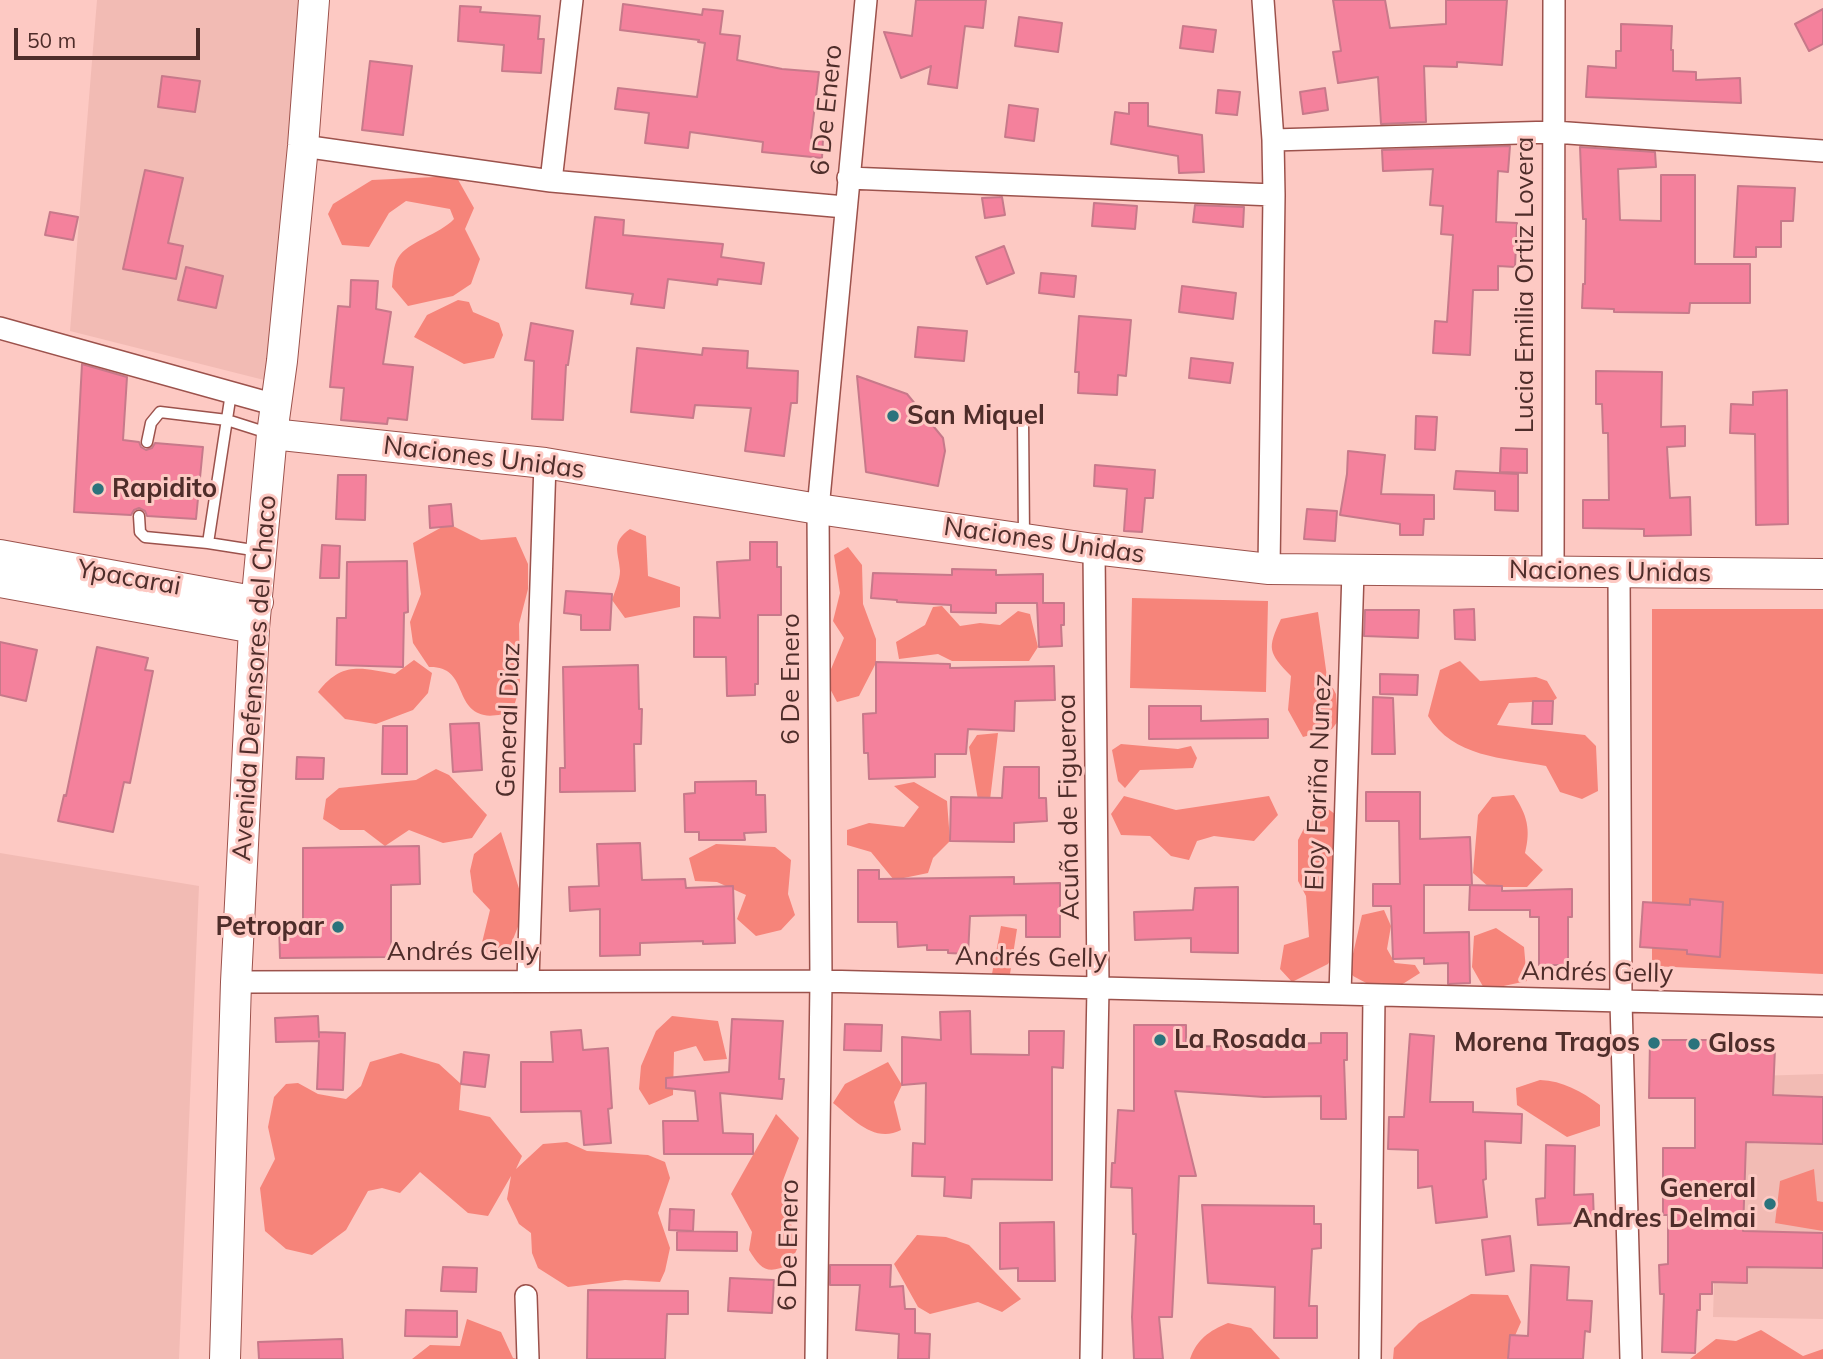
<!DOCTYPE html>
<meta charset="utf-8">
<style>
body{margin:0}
#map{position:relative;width:1823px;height:1359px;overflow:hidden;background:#fdc9c3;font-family:Mulish,sans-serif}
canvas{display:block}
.scale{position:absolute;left:14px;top:28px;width:186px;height:32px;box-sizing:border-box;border:4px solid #4e2d2a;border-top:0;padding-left:9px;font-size:21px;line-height:24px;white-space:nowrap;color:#4e2d2a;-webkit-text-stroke:5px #fdc9c3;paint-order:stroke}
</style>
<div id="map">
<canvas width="1823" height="1359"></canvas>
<div class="scale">50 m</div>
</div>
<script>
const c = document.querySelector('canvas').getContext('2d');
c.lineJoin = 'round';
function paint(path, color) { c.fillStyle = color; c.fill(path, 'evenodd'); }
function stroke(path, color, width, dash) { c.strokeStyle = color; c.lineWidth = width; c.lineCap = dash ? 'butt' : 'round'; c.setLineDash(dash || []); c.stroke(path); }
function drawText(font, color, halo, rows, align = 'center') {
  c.font = font + ' Mulish,sans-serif'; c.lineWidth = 6; c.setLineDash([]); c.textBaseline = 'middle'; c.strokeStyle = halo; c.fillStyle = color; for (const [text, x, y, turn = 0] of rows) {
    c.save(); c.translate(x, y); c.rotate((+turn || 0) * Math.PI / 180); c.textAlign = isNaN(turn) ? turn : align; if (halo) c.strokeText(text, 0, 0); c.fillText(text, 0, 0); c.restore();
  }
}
paint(new Path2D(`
 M97 0H300L272 382 70 331Z
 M0 853 199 886 179 1359H0Z
 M1823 1074V1319L1713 1317 1720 1077Z`), '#f2bbb4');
paint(new Path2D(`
 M456 176 474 208 465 229 480 259 471 284 453 296 408 306 392 287C393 278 393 266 398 258 408 241 439 235 454 219L450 209 406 201 389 213 369 247 342 245 328 214 333 204 372 180Z
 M458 300 469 302 473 312 499 323 503 335 494 358 464 364 414 337 427 315Z
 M444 526H453L481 540 516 537 528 564V589L519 624 520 686 512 713C504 714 491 717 484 715 453 708 468 666 429 667L413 643 410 622 421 594 413 543Z
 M630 529 646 536 648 576 680 587V607L625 618 612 600C615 591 620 580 620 571 619 552 610 543 630 529Z
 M848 547 862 565 863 604 876 639V663L859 696 837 702 826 681 844 638 833 621 840 593 834 555Z
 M1132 598 1268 601 1266 692 1130 688Z
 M942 606 960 626 980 623 1000 625 1018 611 1030 614 1038 647 1029 661H952L938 654 899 659 896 642 925 625 933 607Z
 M1652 609H1823V974L1652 966Z
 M1318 612 1327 677 1336 694 1338 721 1332 729 1303 737 1288 710 1291 676C1268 652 1267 649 1281 619Z
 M414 660 432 673 428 693 413 710 376 724 345 719 318 692C342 661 361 668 395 674Z
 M1460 661 1480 681 1536 677 1547 681 1557 698 1553 701 1509 703 1497 725 1585 735 1596 746 1598 791 1582 799 1560 792 1546 766C1503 758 1453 757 1428 716L1440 670Z
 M998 733 990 800H978L969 747 977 735Z
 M1121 744 1178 749 1191 746 1197 758 1193 768 1140 770 1125 788 1118 781 1112 750Z
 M436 769 449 775 487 815 472 838 443 843 409 830 385 846 364 830H340L323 819 326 799 339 788 416 780Z
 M914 782 947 801 950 841 933 858 928 873 894 880 871 852 847 845V830L869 823 904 827 919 807 894 786Z
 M1514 795C1527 815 1531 829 1525 853L1543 870 1527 887H1489L1473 873 1478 815 1492 797Z
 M1124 796 1176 810 1269 796 1278 815 1254 841 1214 836 1197 841 1189 860 1171 856 1150 836 1121 835 1111 814Z
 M1327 808 1349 825 1334 954 1328 964 1292 982 1280 969 1284 945 1309 937 1306 896 1298 881V840L1313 811Z
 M501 832 522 898 521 919 506 957 479 955 490 910 473 892 470 871 474 854Z
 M716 844 775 847 791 860 788 894 795 915 781 930 756 936 737 919 746 895 717 882 695 881 689 858Z
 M1384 910 1391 926 1387 949 1395 963 1415 965 1420 973 1387 994 1353 976 1349 971 1362 915Z
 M1001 926 1017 929 1010 974 1000 979 992 974Z
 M1496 928 1524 947 1527 981 1485 990 1472 967 1474 936Z
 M672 1016 718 1021 727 1059 704 1061 696 1046 674 1052 673 1095 649 1105 639 1089 641 1066 656 1031Z
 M401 1053 439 1064 461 1084 459 1110 490 1117 522 1156 516 1169 543 1144 567 1142 587 1151 648 1155 665 1162 670 1178 658 1213 670 1248 665 1271 660 1282 625 1280 568 1287 538 1268 532 1253 531 1233 519 1224 507 1199 511 1176 488 1216 468 1213 420 1172 400 1193 382 1188 368 1191 346 1230 312 1255 286 1249 265 1231 260 1188 275 1159 268 1127 274 1097 286 1084 298 1083 318 1094 346 1099 361 1086 370 1062Z
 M888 1062 902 1085 894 1102 901 1130C874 1144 852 1118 833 1103L845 1084Z
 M1540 1080C1563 1081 1581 1091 1600 1105V1126L1567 1137 1517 1105 1516 1088Z
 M776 1114 799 1138 782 1183 797 1249 790 1264C768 1275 761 1270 749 1250L752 1232 731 1194Z
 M1814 1169 1817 1201 1823 1202V1231L1775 1223 1780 1181Z
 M917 1235 946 1237 969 1245 1021 1299 1002 1312 978 1302 930 1314 918 1307 894 1264Z
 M1471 1294 1508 1295 1521 1322 1510 1347 1509 1359H1393L1394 1348 1419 1323Z
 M467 1319 501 1332 513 1358 518 1359H412L430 1345 460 1346Z
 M1228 1323 1251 1328 1280 1359H1190C1197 1339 1209 1331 1228 1323Z
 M1761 1330 1803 1356 1823 1349V1359H1690L1716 1339 1736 1341Z`), '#f6847a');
const building = new Path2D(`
 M916 0H986L983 28 965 26 957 88 928 84 931 66 901 78 884 32 912 36Z
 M1333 0H1385L1390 28 1446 24V0H1507L1502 65 1457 62V67L1424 66 1426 122 1381 124 1378 77 1338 83 1333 52 1341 51Z
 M623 4 702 15 703 9 723 11 720 34 740 36 737 60 782 69 819 72 811 138 823 139 822 158 762 152 763 142 690 132 688 148 645 143 649 113 615 109 618 88 697 97 705 43 698 42 699 40 620 30Z
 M460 6 481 7 480 12 540 16 538 39H544L541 73 502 71 504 45 458 41Z
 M1823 9V44L1809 51 1795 24Z
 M1019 17 1062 23 1058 52 1015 46Z
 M1621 24 1672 26 1671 50H1673V71L1696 72V80L1740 78 1741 103 1586 97 1588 66 1616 68V51H1621Z
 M1183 26 1216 30 1213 52 1180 48Z
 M370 61 412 66 403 135 362 130Z
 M162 76 200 81 195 112 158 107Z
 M1325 88 1328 110 1303 114 1300 92Z
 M1218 90 1240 92 1237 115 1216 113Z
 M1129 103H1148V126L1202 135 1204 172 1179 173 1178 156 1111 144 1115 112 1129 114Z
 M1009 105 1038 109 1034 141 1005 137Z
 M1510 146 1508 172 1498 171 1496 222 1517 223 1515 267 1498 266V290H1473L1470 355 1433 353 1435 321 1447 322 1453 235 1441 234 1443 206 1430 205 1433 169 1383 171 1382 150Z
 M1580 147 1655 152 1656 167 1618 169 1620 220 1661 221V175H1695V264H1750V303H1690L1689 313 1614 312V309L1582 308 1583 284H1585L1586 219H1583Z
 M145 170 183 178 168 243 183 246 176 279 123 269Z
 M1738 186 1795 188 1793 221H1781V247H1756V257H1734Z
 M1002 197 1005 215 985 218 982 198Z
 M1094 203 1137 206 1135 229 1092 226Z
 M1195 205 1244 207 1243 227 1193 222Z
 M50 212 78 217 73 240 45 235Z
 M595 217 624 220 623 235 723 244 721 257 764 263 761 284 718 279 717 285 668 279 664 308 631 304 633 294 586 288Z
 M1004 246 1014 273 987 284 976 257Z
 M186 267 223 276 216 308 178 300Z
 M1041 273 1076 276 1074 297 1039 293Z
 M351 280 378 281 376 309 391 312 383 364 413 367 407 420 388 418 387 424 341 420 344 388 330 387 338 306 350 307Z
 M1182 286 1236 293 1233 319 1179 312Z
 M1079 316 1131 320 1126 376 1118 375 1117 395 1078 393 1079 372H1075Z
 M531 323 573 331 568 365H566L563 420 532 419 534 361 525 360Z
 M918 327 967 331 964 361 915 357Z
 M637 348 702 355 703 348 748 351 747 368 798 371 797 403H791L784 456 745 451 751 408 695 405 693 418 631 412Z
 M1191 358 1233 363 1230 383 1189 378Z
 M82 364 127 377 123 440 139 442 141 447 146 450 152 448 155 443 203 447 196 519 147 516 145 511 139 508 134 510 131 515 74 512Z
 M1596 371 1662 372 1661 427 1685 426V446L1667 447 1670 498 1690 497 1691 535 1644 536V529L1583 528V500H1609L1608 433H1603L1602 404H1596Z
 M857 376 907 394 943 438 945 451 938 486 866 472Z
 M1787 390 1788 524 1756 525 1755 434 1730 433 1731 404 1753 405V392Z
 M1416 416 1437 417 1435 450 1415 449Z
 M1501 448 1527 449V473L1500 472Z
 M1348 451 1385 455 1381 494 1434 495V519H1424L1423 535H1400V524L1340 515 1347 474Z
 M1095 465 1155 470 1153 498H1145L1142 532 1124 531 1127 489 1094 486Z
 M1456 471 1518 474V511L1495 510V491L1454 489Z
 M338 475H366L365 520 336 519Z
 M451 504 453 526 430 528 429 506Z
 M1307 509 1337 511 1335 541 1304 539Z
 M750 542H777V567H781V615H758V684H755V695L727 696 726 657H694V617L720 618 717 562 750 560Z
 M322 545 340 546 339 578H320Z
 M407 561 408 612 404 613 403 667 336 665 337 618H346L347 562Z
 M952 569 996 570V575L1043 574V603H1064V625H1061L1062 646 1039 647 1037 603H996V613L951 612V605L897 602V600L871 598 873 573 952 575Z
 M566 591 612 594 610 630H581V615L564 613Z
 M1474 609 1475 640 1455 639 1454 610Z
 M1365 610H1419L1418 638 1364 636Z
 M0 642 37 650 26 701 0 695Z
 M97 647 148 658 145 670 153 671 130 783 124 782 113 832 58 821 64 795 66 796Z
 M876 662 950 664V668L1054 666 1055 700 1015 701 1014 731 968 729 966 754H935V777L869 779 868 753H864L863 714 876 713Z
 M638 665 639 709H642L641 744H634L635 791 560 792V768H565L563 667Z
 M1380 674 1418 675 1417 695 1380 694Z
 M1373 697 1393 698 1395 754H1372Z
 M1533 701H1553L1552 724H1532Z
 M1149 706H1201V721L1268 719V738L1149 739Z
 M479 723 482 770 453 772 450 724Z
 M383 726H407V774H382Z
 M297 757 324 758 323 779H296Z
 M1004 767H1039V798H1046L1047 821 1014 823V842L950 841 951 797 1002 798Z
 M756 781V795H765L766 832 744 833 745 840H699V832H685L684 794 695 793V782Z
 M1366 792H1420V839L1470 837 1472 885H1424V933L1469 932 1470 983 1448 984V963L1424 964V958L1393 959 1391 906H1373V884H1400L1399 821H1366Z
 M640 843 642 880 685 879 686 888 733 886 735 943 703 944V941L640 943V955L600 956V909L570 911 569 887 599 886 597 844Z
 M419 846 420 884 391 885V957L280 958 279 923H303V848Z
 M858 870H879V879L1014 877V884L1060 883V937H1026V915L970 916 968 954 948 953V950H927V945L898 947 897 922H858Z
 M1470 885 1502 886V891L1572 889V917H1568V965H1539V917H1530V910H1469Z
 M1238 887V953L1191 952V938L1135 940 1134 912 1193 910 1195 888Z
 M1690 899 1723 902 1720 957 1687 954V950L1640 947 1643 902 1690 905Z
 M970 1011 971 1054 1029 1055V1031H1064L1063 1068 1052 1067V1180L972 1179 971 1198 944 1196 945 1177 912 1176 913 1143 925 1144 926 1083 902 1085V1037L941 1040 940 1012Z
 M318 1016 319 1037V1032L345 1033 343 1090 317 1089 319 1041 276 1042 275 1018Z
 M732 1019 783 1021 779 1079H784L782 1099 720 1093 723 1133 753 1134V1154H664L663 1121H698L695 1091 666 1088V1078L729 1072Z
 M845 1024 882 1025 881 1051 844 1050Z
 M1134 1025H1186V1047L1321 1043V1033H1347V1060H1344L1346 1119H1321V1096L1264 1097 1175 1091 1196 1176H1179L1172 1317H1159L1163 1359H1134L1132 1317 1136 1234H1133L1132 1188 1111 1187 1112 1163H1115L1118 1110 1134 1111Z
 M581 1030 583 1050 608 1048 612 1108 608 1109 611 1143 584 1145 581 1111 521 1112V1062H553L551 1032Z
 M1410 1034 1434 1036 1430 1102H1473V1112L1522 1114 1521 1143 1485 1141 1486 1179 1483 1180 1487 1217 1436 1223 1432 1186 1418 1188V1150L1388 1149 1389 1117H1404Z
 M1650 1040H1765V1048H1775L1773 1095 1823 1097V1144L1746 1142 1743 1231 1823 1233V1268L1747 1267V1283L1712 1282V1294H1700V1310H1697L1695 1353 1662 1352 1664 1294H1660L1659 1265 1668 1264V1215H1663V1148H1695V1098H1649Z
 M464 1052 489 1055 485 1087 461 1084Z
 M1546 1145 1575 1146 1574 1195 1593 1194 1594 1222 1538 1225 1536 1199 1545 1198Z
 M1202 1205 1314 1206V1224H1321V1248L1312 1249 1309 1306H1317V1338H1274L1275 1287 1208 1283Z
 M670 1209 694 1210 693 1231 669 1230Z
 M1054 1222 1055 1281H1018V1268L1000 1269V1223Z
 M677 1231 737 1232V1251L677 1250Z
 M1510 1236 1514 1271 1486 1275 1482 1240Z
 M830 1265H891L890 1287 903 1286 905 1309H915V1333L930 1334 929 1359H898L899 1334 856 1330 860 1285H830Z
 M1531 1265 1569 1267 1567 1300 1592 1301 1590 1332 1585 1331 1583 1359H1508L1510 1335 1528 1336Z
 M443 1267 477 1268 476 1292 441 1291Z
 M730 1278 774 1280 772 1313 728 1311Z
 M588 1290 688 1291V1314H667L665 1359H587Z
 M406 1310 457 1311V1337L405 1336Z
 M342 1339 343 1359H259L258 1342Z`);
paint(building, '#f4819c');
stroke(building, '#c7798a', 2);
const lane = new Path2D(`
 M231 393 208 543 259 551
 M1023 419 1024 538
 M147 442 151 423 160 412 227 420 271 434
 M139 516 140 532 145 537 208 543`);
const street = new Path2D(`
 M1263 0 1273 140 1274 195 1269 569
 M1273 140 1554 132 1823 151
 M303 146 551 181 845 207
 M848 178 1274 195
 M551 181 572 0
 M0 328 276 405
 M1553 570 1554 0
 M1619 573 1621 1002 1631 1359
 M528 980 545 463
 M236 982 821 981 1823 1006
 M1340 994 1353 571
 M526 1296 528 1359
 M816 1359 821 981 818 509 866 0
 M1091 1359 1098 988 1094 549
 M1370 1359 1374 995`);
const secondary = new Path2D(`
 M272 434 545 463 818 509 1094 549 1269 569 1823 574
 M0 555 258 602
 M0 582 254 628
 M225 1359 236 982 254 628 272 434 282 361 303 146 314 0`);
stroke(lane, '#9c524c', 13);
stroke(street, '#9c524c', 24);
stroke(secondary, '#9c524c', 32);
stroke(lane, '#fff', 10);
stroke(street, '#fff', 21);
stroke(secondary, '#fff', 30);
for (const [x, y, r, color] of [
 [893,416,7,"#2b737c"],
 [98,489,7,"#2b737c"],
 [338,927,7,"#2b737c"],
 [1160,1040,7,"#2b737c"],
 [1654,1043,7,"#2b737c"],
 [1694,1044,7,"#2b737c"],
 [1770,1204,7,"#2b737c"]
]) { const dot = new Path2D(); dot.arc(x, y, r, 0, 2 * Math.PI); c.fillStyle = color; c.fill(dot); stroke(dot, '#fdc9c3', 2.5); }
drawText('26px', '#4e2d2a', '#fdc9c3', [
 ["6 De Enero",827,110,-84],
 ["Lucia Emilia Ortiz Lovera",1525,285,-90],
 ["Naciones Unidas",484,458,7],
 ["Naciones Unidas",1044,541,8],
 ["Naciones Unidas",1610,572,1],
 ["Ypacarai",129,578,10],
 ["Avenida Defensores del Chaco",255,678,-86],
 ["6 De Enero",791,679,-90],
 ["General Diaz",509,720,-88],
 ["Eloy Fariña Nunez",1319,782,-88],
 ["Acuña de Figueroa",1069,807,-91],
 ["Andrés Gelly",463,952],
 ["Andrés Gelly",1031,958,1],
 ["Andrés Gelly",1597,973,1],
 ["6 De Enero",789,1245,-89]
]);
drawText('bold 26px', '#4e2d2a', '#fdc9c3', [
 ["San Miquel",907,416],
 ["Rapidito",112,489],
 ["Petropar",324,927,"right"],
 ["La Rosada",1174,1040],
 ["Morena Tragos",1640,1043,"right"],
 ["Gloss",1708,1044],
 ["General",1756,1189,"right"],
 ["Andres Delmai",1756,1219,"right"]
], 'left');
</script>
